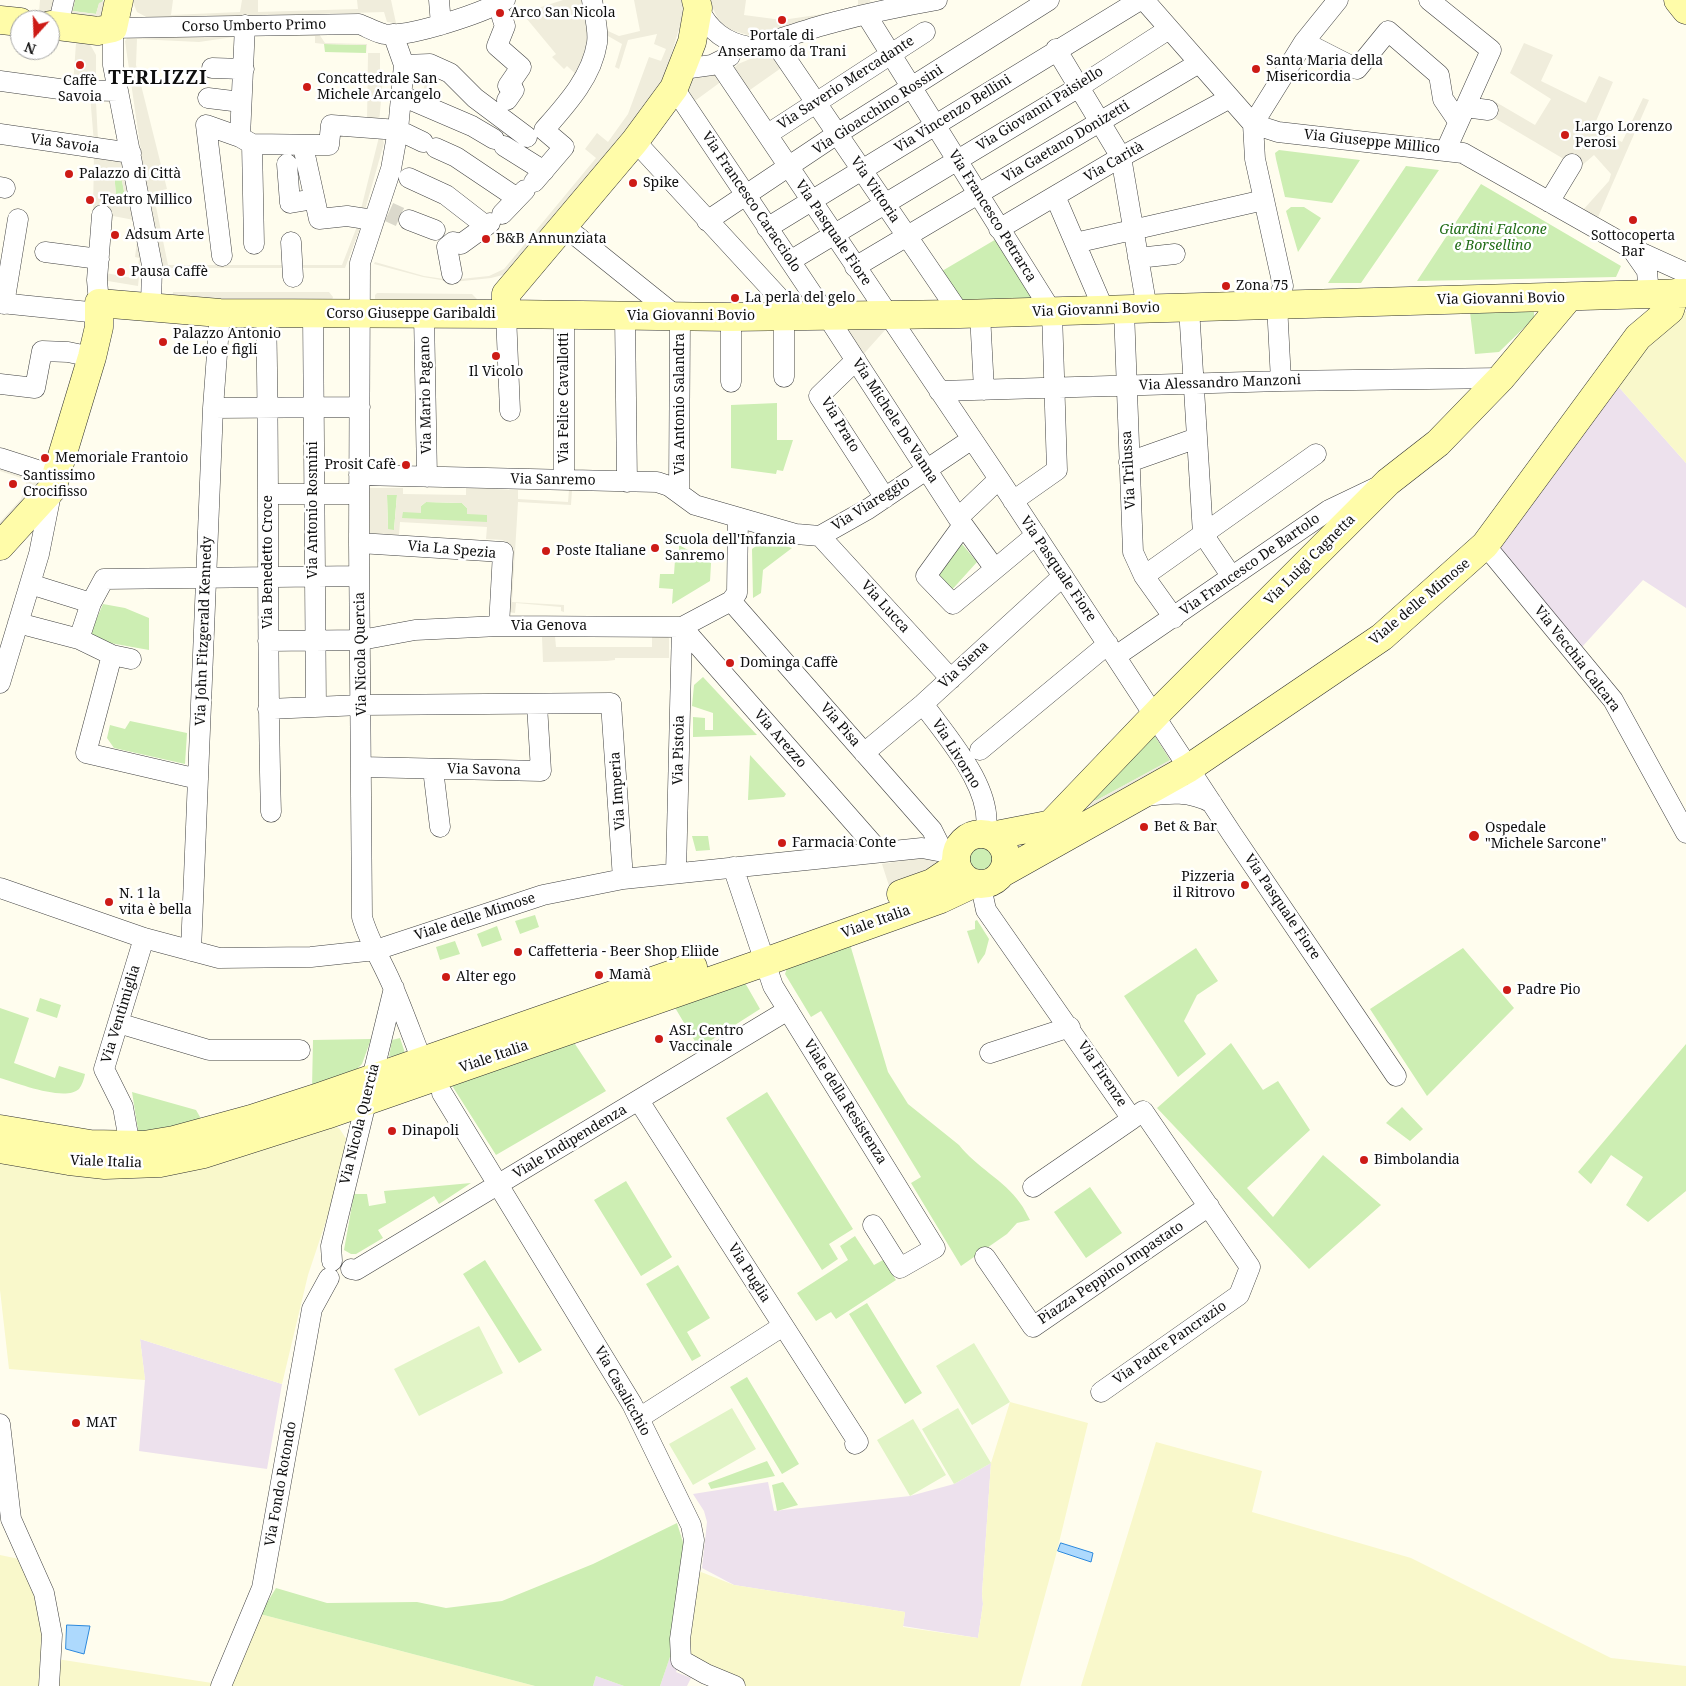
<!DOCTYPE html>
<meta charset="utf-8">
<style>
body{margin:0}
#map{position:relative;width:1686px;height:1686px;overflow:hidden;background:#fffdee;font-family:"Noto Serif",serif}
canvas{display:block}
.north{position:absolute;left:10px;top:10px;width:50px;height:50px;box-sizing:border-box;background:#fff;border:1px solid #9f9f9f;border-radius:50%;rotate:200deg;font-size:14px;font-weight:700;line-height:20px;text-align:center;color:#0e0e0e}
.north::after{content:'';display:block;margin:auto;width:18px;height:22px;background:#cd1b16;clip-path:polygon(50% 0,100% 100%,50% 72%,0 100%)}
</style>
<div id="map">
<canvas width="1686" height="1686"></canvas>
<div class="north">N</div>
</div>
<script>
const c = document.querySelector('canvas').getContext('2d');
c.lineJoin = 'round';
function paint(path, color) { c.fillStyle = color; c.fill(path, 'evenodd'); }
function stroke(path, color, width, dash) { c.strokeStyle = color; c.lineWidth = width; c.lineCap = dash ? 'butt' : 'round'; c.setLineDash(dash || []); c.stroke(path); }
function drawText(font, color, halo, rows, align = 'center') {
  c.font = font + ' "Noto Serif",serif'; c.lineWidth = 5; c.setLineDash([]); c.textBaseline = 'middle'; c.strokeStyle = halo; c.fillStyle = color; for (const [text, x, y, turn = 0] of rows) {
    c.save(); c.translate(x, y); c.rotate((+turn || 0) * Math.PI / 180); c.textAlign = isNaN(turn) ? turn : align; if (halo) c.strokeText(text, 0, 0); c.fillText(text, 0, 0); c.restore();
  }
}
paint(new Path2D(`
 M1617 385 1686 463V608L1643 580 1582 647 1496 548Z
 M140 1339 282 1384 267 1469 139 1451 145 1380Z
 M991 1463 982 1594 983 1604 978 1638 903 1626 905 1612 734 1585 702 1568 707 1522 704 1511 693 1494 768 1482 774 1511 910 1496 954 1484Z
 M670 1657 681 1660 676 1672 691 1678 687 1686H660Z
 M596 1676 624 1686H593Z`), '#ede1ed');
paint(new Path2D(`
 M1686 311V463L1617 385 1649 342 1677 315Z
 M333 1126 339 1128 347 1140 333 1200 308 1275 282 1384 140 1339 145 1380 9 1369 0 1290V1158Z
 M1010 1402 1088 1423 1056 1555 1020 1686H735L681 1660 691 1568 734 1585 905 1612 903 1627 978 1638 983 1604 982 1594 991 1463Z
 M1156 1442 1262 1471 1252 1512 1411 1558 1611 1658 1686 1666V1686H1081Z
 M0 1555 24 1560 47 1635 43 1686H0Z
 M260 1614 535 1686H221Z
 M57 1659 212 1683V1686H56Z`), '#f9f8cb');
paint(new Path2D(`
 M75 0H103L102 4H99L96 14 72 11Z
 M324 44 366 45V53L325 52Z
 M1279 150 1360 160 1332 203 1285 197 1276 159 1275 153Z
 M1406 166 1439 170 1361 283H1328Z
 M114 169 120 170 127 207 114 205V198H116Z
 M1481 184 1621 266 1616 277 1417 281Z
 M1291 207H1304L1321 218 1298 252 1286 211Z
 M998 238 1036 300 956 304 937 274Z
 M1534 310V318L1499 352 1475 354 1470 312Z
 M777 403V440H793L783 471 777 470 776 474 731 468V405Z
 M387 495H397L394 530H388Z
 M426 502 462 503 467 508 487 515V523L402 519V512L421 506Z
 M764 540 792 548 763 570 761 593 753 598 752 549Z
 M962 544 977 562 949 593 936 579Z
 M679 545 711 563 710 581 672 604 673 589 659 588 660 574H674L675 560H678L676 550 679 551Z
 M103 604 125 608 149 618V650L88 639Z
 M703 677 757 735 693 737V717L705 718V730H713V713L692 706 694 685Z
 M130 721 187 733 185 764 114 748 107 738 110 725 125 729Z
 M1153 733 1171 760 1097 800 1086 803Z
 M750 755 786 794 784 797 748 800Z
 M692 836H708L710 850 696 851Z
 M967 859a14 14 0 1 1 28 0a14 14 0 1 1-28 0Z
 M535 915 539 927 520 934 515 921Z
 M977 920 989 939 985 954 978 964 967 931 975 929V921Z
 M497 926 502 940 482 947 477 934Z
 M455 941 460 954 440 960 436 947Z
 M849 941 888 1072 908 1104 959 1145C976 1167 1004 1180 1020 1203 1024 1208 1027 1215 1030 1220L1017 1223 1007 1234 961 1266 911 1183 921 1177 821 1011 811 1017 785 974 789 962Z
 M1196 948 1218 981 1197 995 1184 1021 1206 1054 1178 1077 1124 996Z
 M1463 948 1514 1008 1427 1096 1370 1009Z
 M744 981 760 1009 699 1048 674 1006Z
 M40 998 61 1005 57 1018 36 1011Z
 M0 1008 29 1018 14 1063 55 1078 59 1066 85 1074C84 1079 82 1085 79 1089 65 1102 17 1083 0 1078Z
 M400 1038 405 1053 389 1057 392 1040Z
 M371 1039 362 1064 357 1069 312 1088 313 1040Z
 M573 1041 606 1091 496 1155 451 1084Z
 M1231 1043 1263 1090 1278 1081 1310 1130 1247 1188 1273 1217 1323 1155 1381 1205 1309 1269 1157 1108Z
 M1686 1044V1191L1648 1222 1626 1205 1643 1177 1611 1155 1591 1184 1578 1172Z
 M132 1092 196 1110 203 1122 139 1136Z
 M767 1092 853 1229 829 1244 838 1259 822 1270 726 1118Z
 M1402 1107 1423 1129 1410 1141 1386 1123Z
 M626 1181 672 1257 641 1276 594 1200Z
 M471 1183 439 1204 434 1196 378 1230 383 1238 356 1254H351L344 1250 354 1194H367L369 1206 386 1203 384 1191Z
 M1090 1187 1122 1233 1086 1258 1054 1212Z
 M855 1236 874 1265 883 1260 896 1280 836 1319 831 1312 816 1321 797 1293 848 1260 840 1246Z
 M485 1260 542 1350 519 1363 463 1274Z
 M678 1265 710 1318 687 1332 701 1356 692 1361 646 1284Z
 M867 1303 922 1393 905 1404 849 1314Z
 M747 1377 799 1464 782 1474 730 1387Z
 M767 1461 775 1476 711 1489 708 1483Z
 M783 1482 798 1505 777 1511 772 1485Z
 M677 1523 691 1568 681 1660 670 1657 660 1686H624L596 1676 593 1686H535L260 1614 276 1588 327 1603 417 1602 446 1608 502 1601 593 1564Z`), '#cdeeb3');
paint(new Path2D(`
 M479 1326 503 1373 419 1416 394 1369Z
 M974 1343 1010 1402 972 1425 936 1366Z
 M732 1408 756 1449 693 1485 669 1444Z
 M958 1408 991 1463 954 1484 922 1429Z
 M913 1419 946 1475 910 1496 877 1440Z`), '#e1f4c6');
paint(new Path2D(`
 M40 0H57L52 17 0 10V7L39 12Z
 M71 0H75L73 11 96 14 99 3 106 0 103 18 70 16Z
 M132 0H173L171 15 240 12 242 0H258V12L358 9 357 0H391L396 23 387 22 384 12 150 19 137 12Z
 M563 0H603L608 31 619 36 640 31 634 0H684L685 15 683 29H679L664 78 645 109 507 274 491 278 453 282 423 277 374 264 375 262 424 276 451 280 489 276 504 269 596 158 585 149 597 133 608 142 628 114 649 57 661 61 666 49 654 44 657 34 628 40 619 69 615 67 622 44 608 36 604 55 579 77 567 66 564 69 552 57 556 54 522 13Z
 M709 0H746L744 15 782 20 858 9V0H870L871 7 748 35 728 29 717 17Z
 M244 33 319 34 325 43 367 44V53L366 45 324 44 315 43V36L247 35 199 42 137 39 136 65 167 189 153 192 168 265H342L356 229 380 133 384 143 359 231 345 268H168L163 266 147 193 125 41 128 37H133Z
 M50 36 85 42 91 46 96 55V86H73L76 43 50 40Z
 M1524 43 1553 55 1541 81 1586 103 1599 76 1613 82 1593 128 1622 142 1643 98 1649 100 1598 217 1583 210 1609 181 1611 174 1594 155 1579 168 1486 113 1494 101 1535 125 1551 99 1510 73Z
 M368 53H380V69L383 78 379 123 367 122Z
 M772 55 784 66 747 92 733 69 738 64 755 57Z
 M435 70 426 91 427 104 422 95 428 72Z
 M715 74 722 81 692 103 688 94 692 79 696 76Z
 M90 95 96 97V102L98 140 94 143Z
 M94 153 112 156 123 162 141 258 138 286 102 280 93 215ZM114 170 120 171 127 206 114 205V199L116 198ZM113 216 134 220 137 242 135 257 139 258 137 279 106 273Z
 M173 292H329L333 297 332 300H172Z
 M377 293 472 294 477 299 476 301 375 300V295Z
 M884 327 886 329 860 358 847 332 850 328Z
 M0 465 39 481 27 501 0 530V522L21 499 27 480 0 471Z
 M367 488H403V494L466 495V488L518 490V499L568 502 569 490H572L571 505 518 502 512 602 564 605V612L561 611V607L516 603 515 613 508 612 512 547 503 540 486 539 487 527 400 522 399 535 367 533ZM387 495H397L394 530 388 529ZM426 502 462 503 467 508V514L487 515V522L402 518 403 512 421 513V506Z
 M652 635H667L669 638V658H615V660L607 661 543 662 542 637 555 636 556 647H652Z
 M1155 729 1173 762 1098 803 1076 811ZM1153 733 1170 760 1097 800 1087 802Z
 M932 856 939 868 891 892 882 864Z`), '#f0eddc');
const water = new Path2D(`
 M1061 1543 1093 1553 1091 1562 1058 1551Z
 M67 1625 90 1626 84 1654 66 1649Z`);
paint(water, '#add9fd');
stroke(water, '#2b88dc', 1);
stroke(new Path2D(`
 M389 212 400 217`), '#dbd9cc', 20, [20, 10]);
const street = new Path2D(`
 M439 0 441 25
 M1144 0 1253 124 1278 132 1463 153 1631 248 1686 273
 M1429 0 1491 50 1446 150
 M698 8C709 30 725 43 750 47 779 40 807 29 835 22 869 13 903 6 937 0
 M867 16 1052 312 1057 470 1013 501
 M502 17 505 26 497 46 521 67 508 86 514 90 507 100
 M58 26 64 0
 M393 34 404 65 398 130 391 169 360 263 359 543 362 917C369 942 383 963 393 987 405 1015 415 1044 427 1073
 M774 41 960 314
 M1304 42 1357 69 1388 31 1439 75 1443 99 1458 121
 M1056 49 1121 157 1147 309
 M719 63 999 479 1232 834 1396 1076
 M404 65 430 64 450 73 475 98 527 137
 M212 68 244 69
 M683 69 712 65 730 56
 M0 81 67 90 118 91
 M674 88 827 316 958 518 995 569
 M402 96 472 126 494 139
 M208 98 241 102
 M1465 107 1488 110
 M1253 124 1255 159 1283 286 1277 304 1281 381
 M1253 124 1304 42 1338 0
 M0 134 131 153
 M768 134 925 32
 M240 137 245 25
 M635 141 796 316
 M252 144 254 244
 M303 146 319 219 347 216 373 220
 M504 146 544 171
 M436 148 456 157 517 198
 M287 164 290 203 314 199
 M409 178 446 195 486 226
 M534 182 564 147 544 130C566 105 592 77 597 43 599 29 594 14 592 0
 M0 187 5 188
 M1055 196 1104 310
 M1549 202 1572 164
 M502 214 525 190
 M409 220 435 230
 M707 221 837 134 1049 0
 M564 226 676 316
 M767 228 1140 0
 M999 229 1121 157 1230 98
 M291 242 293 277
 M1075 243 1264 200
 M1631 248 1647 271 1649 295
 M45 252 99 259
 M222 256 206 125 240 137 252 144 329 145 331 125 398 130 423 142
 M1138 258 1175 254
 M790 261 1079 87 1169 29
 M855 267 1199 63
 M452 274 447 247 453 242 461 244 490 223
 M0 303 99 313
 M99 303 97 280 102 215
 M4 304 18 219
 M151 307 152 265 118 91 113 65V28L359 24C367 27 375 32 384 34 409 38 482 13 505 0
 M1189 308 1203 534 1232 577
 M1124 310 1133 552 1144 576 1174 618
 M266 313C270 479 266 646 271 812
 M313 313 316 707
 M424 314 427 477
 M506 314 510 411
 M980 314 984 390
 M564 315V480
 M625 316 627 482
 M731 317V382
 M856 360 819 396 885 498
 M784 377V316
 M0 384 35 388 42 351 68 352 92 357
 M939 391 1281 381 1501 378
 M213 408 360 407
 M0 458 56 476
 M1129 462 1197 438
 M359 475 657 482 669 486 695 505 796 534 820 536
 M679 492 680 316
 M268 494H359
 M958 518 999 479
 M963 525 926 576 953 604 1036 535
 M820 536 951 679
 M820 536 868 509 972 439
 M359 543 503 552 499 626
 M1485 545 1613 700 1686 833
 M1144 576 1316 454
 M30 584 91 603
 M731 601 932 830 943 852
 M18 623 79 639 112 655 131 659
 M682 627 879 851
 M79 639 91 603 104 579 359 576
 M268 641 361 640 415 630 499 626 682 627 731 601 737 593 738 518
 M112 655 86 753 198 779
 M1116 656 1329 510 1375 488
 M0 683 39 554 52 489
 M923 704C947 737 996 791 985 834
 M268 709 361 705 611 703 623 879
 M980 750 1108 644
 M864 753 923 704 1063 576
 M362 767 541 771 537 705
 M433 769 440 827
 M1146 796C1170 793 1190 791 1212 803
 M733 867 773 986 935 1248 900 1268 873 1225
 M676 873 682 627
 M987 883 983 896 986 910 1132 1119 1143 1111 1250 1267 1239 1295 1101 1392
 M0 888 144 938 219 958 311 957 376 950 543 895 623 879 922 848 943 852 956 860
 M191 951 213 408 220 313
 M118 1023 209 1050H300
 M990 1053 1070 1027
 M442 1093 632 1404 691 1525 694 1540 680 1639 681 1660 706 1674 735 1686
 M639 1101 858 1442 855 1444
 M130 1146 123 1107 104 1069 144 938
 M1033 1187 1132 1119
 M985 1257 1033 1327 1209 1206
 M332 1261 331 1246 394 988
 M351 1269 356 1270 788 1010
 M639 1418 783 1326
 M0 1424 11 1519 44 1593 52 1635 49 1686
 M221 1686 262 1588 312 1309 329 1278`);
const secondary = new Path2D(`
 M1678 0 1686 10
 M0 20 20 22
 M50 25 98 31 113 28 119 0
 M506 314 731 317 960 314 1686 293
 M0 546 52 489 92 357 99 327V303L220 313 506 314V294L635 141 674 88 692 42 698 8 696 0
 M1051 824 1162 708 1388 482 1438 443 1501 378 1569 297
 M956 859a25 25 0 1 1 50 0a25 25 0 1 1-50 0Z
 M991 836 1068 821
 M1002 873 1189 768 1382 637 1485 545 1638 337 1670 310 1675 293
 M901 894 932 883 957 866
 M0 1129 90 1144 144 1145 174 1140 251 1119 319 1097 693 967
 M0 1149 69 1161 105 1165 160 1163 204 1154 326 1115 765 962 941 899 975 883`);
stroke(street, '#414141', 21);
stroke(secondary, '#303030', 29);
stroke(street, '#fff', 20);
stroke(secondary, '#fffca9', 28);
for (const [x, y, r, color] of [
 [500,13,5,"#cd1b16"],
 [782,20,5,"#cd1b16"],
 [80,65,5,"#cd1b16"],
 [1256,69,5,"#cd1b16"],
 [307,87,5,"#cd1b16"],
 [1565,135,5,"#cd1b16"],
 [69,174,5,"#cd1b16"],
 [633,183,5,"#cd1b16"],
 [90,200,5,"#cd1b16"],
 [1633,220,5,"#cd1b16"],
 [115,235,5,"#cd1b16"],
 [486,239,5,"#cd1b16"],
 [121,272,5,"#cd1b16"],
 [1226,286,5,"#cd1b16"],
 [735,298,5,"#cd1b16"],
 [163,342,5,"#cd1b16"],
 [496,356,5,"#cd1b16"],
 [45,458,5,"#cd1b16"],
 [406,465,5,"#cd1b16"],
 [13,484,5,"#cd1b16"],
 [655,548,5,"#cd1b16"],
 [546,551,5,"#cd1b16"],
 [730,663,5,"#cd1b16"],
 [1144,827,5,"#cd1b16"],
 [1474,836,6,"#cd1b16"],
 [782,843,5,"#cd1b16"],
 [1245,885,5,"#cd1b16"],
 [109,902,5,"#cd1b16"],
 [518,952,5,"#cd1b16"],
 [599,975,5,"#cd1b16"],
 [446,977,5,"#cd1b16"],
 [1507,990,5,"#cd1b16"],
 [659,1039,5,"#cd1b16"],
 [392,1131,5,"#cd1b16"],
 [1364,1160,5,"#cd1b16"],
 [76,1423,5,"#cd1b16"]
]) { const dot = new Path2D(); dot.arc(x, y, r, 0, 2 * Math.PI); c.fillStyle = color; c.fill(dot); stroke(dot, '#fff', 2); }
drawText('14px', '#0e0e0e', '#fff', [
 ["Arco San Nicola",510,13],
 ["Portale di",782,36,"center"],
 ["Anseramo da Trani",782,52,"center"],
 ["Santa Maria della",1266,61],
 ["Misericordia",1266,77],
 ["Concattedrale San",317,79],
 ["Michele Arcangelo",317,95],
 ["Caffè",80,81,"center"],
 ["Savoia",80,97,"center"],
 ["Largo Lorenzo",1575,127],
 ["Perosi",1575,143],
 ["Palazzo di Città",79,174],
 ["Spike",643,183],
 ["Teatro Millico",100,200],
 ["Adsum Arte",125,235],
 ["Sottocoperta",1633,236,"center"],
 ["Bar",1633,252,"center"],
 ["B&B Annunziata",496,239],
 ["Pausa Caffè",131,272],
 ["Zona 75",1236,286],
 ["La perla del gelo",745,298],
 ["Palazzo Antonio",173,334],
 ["de Leo e figli",173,350],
 ["Il Vicolo",496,372,"center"],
 ["Memoriale Frantoio",55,458],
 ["Prosit Cafè",396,465,"right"],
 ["Santissimo",23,476],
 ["Crocifisso",23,492],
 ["Scuola dell'Infanzia",665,540],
 ["Sanremo",665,556],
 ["Poste Italiane",556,551],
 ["Dominga Caffè",740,663],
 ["Bet & Bar",1154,827],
 ["Ospedale",1485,828],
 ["\"Michele Sarcone\"",1485,844],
 ["Farmacia Conte",792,843],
 ["Pizzeria",1235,877,"right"],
 ["il Ritrovo",1235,893,"right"],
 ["N. 1 la",119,894],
 ["vita è bella",119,910],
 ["Caffetteria - Beer Shop Eliìde",528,952],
 ["Mamà",609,975],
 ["Alter ego",456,977],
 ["Padre Pio",1517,990],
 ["ASL Centro",669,1031],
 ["Vaccinale",669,1047],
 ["Dinapoli",402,1131],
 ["Bimbolandia",1374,1160],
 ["MAT",86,1423]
], 'left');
drawText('14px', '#0e0e0e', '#fff', [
 ["Corso Umberto Primo",254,26,-1],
 ["Via Saverio Mercadante",846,83,-33],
 ["Via Giovanni Paisiello",1040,109,-32],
 ["Via Gioacchino Rossini",878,110,-33],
 ["Via Vincenzo Bellini",953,114,-32],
 ["Via Gaetano Donizetti",1066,142,-31],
 ["Via Giuseppe Millico",1372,142,6],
 ["Via Savoia",65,144,8],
 ["Via Carità",1114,162,-30],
 ["Via Vittoria",875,190,56],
 ["Via Francesco Caracciolo",751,202,56],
 ["Via Francesco Petrarca",992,216,58],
 ["Via Pasquale Fiore",833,233,56],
 ["Via Giovanni Bovio",1501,299,-1],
 ["Via Giovanni Bovio",1096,310,-2],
 ["Corso Giuseppe Garibaldi",411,314],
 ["Via Giovanni Bovio",691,316],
 ["Via Alessandro Manzoni",1220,383,-2],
 ["Via Mario Pagano",426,395,-91],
 ["Via Felice Cavallotti",564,398,-90],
 ["Via Antonio Salandra",680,404,-90],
 ["Via Michele De Vanna",895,421,57],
 ["Via Prato",840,425,59],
 ["Via Trilussa",1129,470,-93],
 ["Via Sanremo",553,480,1],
 ["Via Viareggio",871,504,-32],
 ["Via Antonio Rosmini",313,510,-90],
 ["Via La Spezia",452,550,5],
 ["Via Luigi Cagnetta",1310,560,-45],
 ["Via Benedetto Croce",268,562,-90],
 ["Via Francesco De Bartolo",1250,565,-35],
 ["Via Pasquale Fiore",1058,569,56],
 ["Viale delle Mimose",1420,602,-40],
 ["Via Lucca",885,607,48],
 ["Via Genova",549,626],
 ["Via John Fitzgerald Kennedy",204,631,-88],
 ["Via Nicola Quercia",361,654,-91],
 ["Via Vecchia Calcara",1577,659,52],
 ["Via Siena",964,665,-43],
 ["Via Pisa",840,725,49],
 ["Via Arezzo",780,739,49],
 ["Via Pistoia",679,750,-89],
 ["Via Livorno",956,754,58],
 ["Via Savona",484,770,1],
 ["Via Imperia",618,791,-94],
 ["Via Pasquale Fiore",1282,907,56],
 ["Viale delle Mimose",475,917,-18],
 ["Viale Italia",876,922,-20],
 ["Via Ventimiglia",121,1014,-73],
 ["Viale Italia",494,1057,-19],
 ["Via Firenze",1102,1074,56],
 ["Viale della Resistenza",845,1102,58],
 ["Via Nicola Quercia",360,1124,-76],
 ["Viale Indipendenza",570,1142,-31],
 ["Viale Italia",106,1162,2],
 ["Via Puglia",749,1273,58],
 ["Piazza Peppino Impastato",1111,1273,-34],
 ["Via Padre Pancrazio",1170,1343,-35],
 ["Via Casalicchio",622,1391,61],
 ["Via Fondo Rotondo",281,1484,-80]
]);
drawText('italic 14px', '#226d17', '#fff', [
 ["Giardini Falcone",1493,230],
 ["e Borsellino",1493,246]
]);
c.letterSpacing = '1px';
drawText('bold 19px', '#0e0e0e', '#fff', [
 ["TERLIZZI",158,79]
]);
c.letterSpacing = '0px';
</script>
